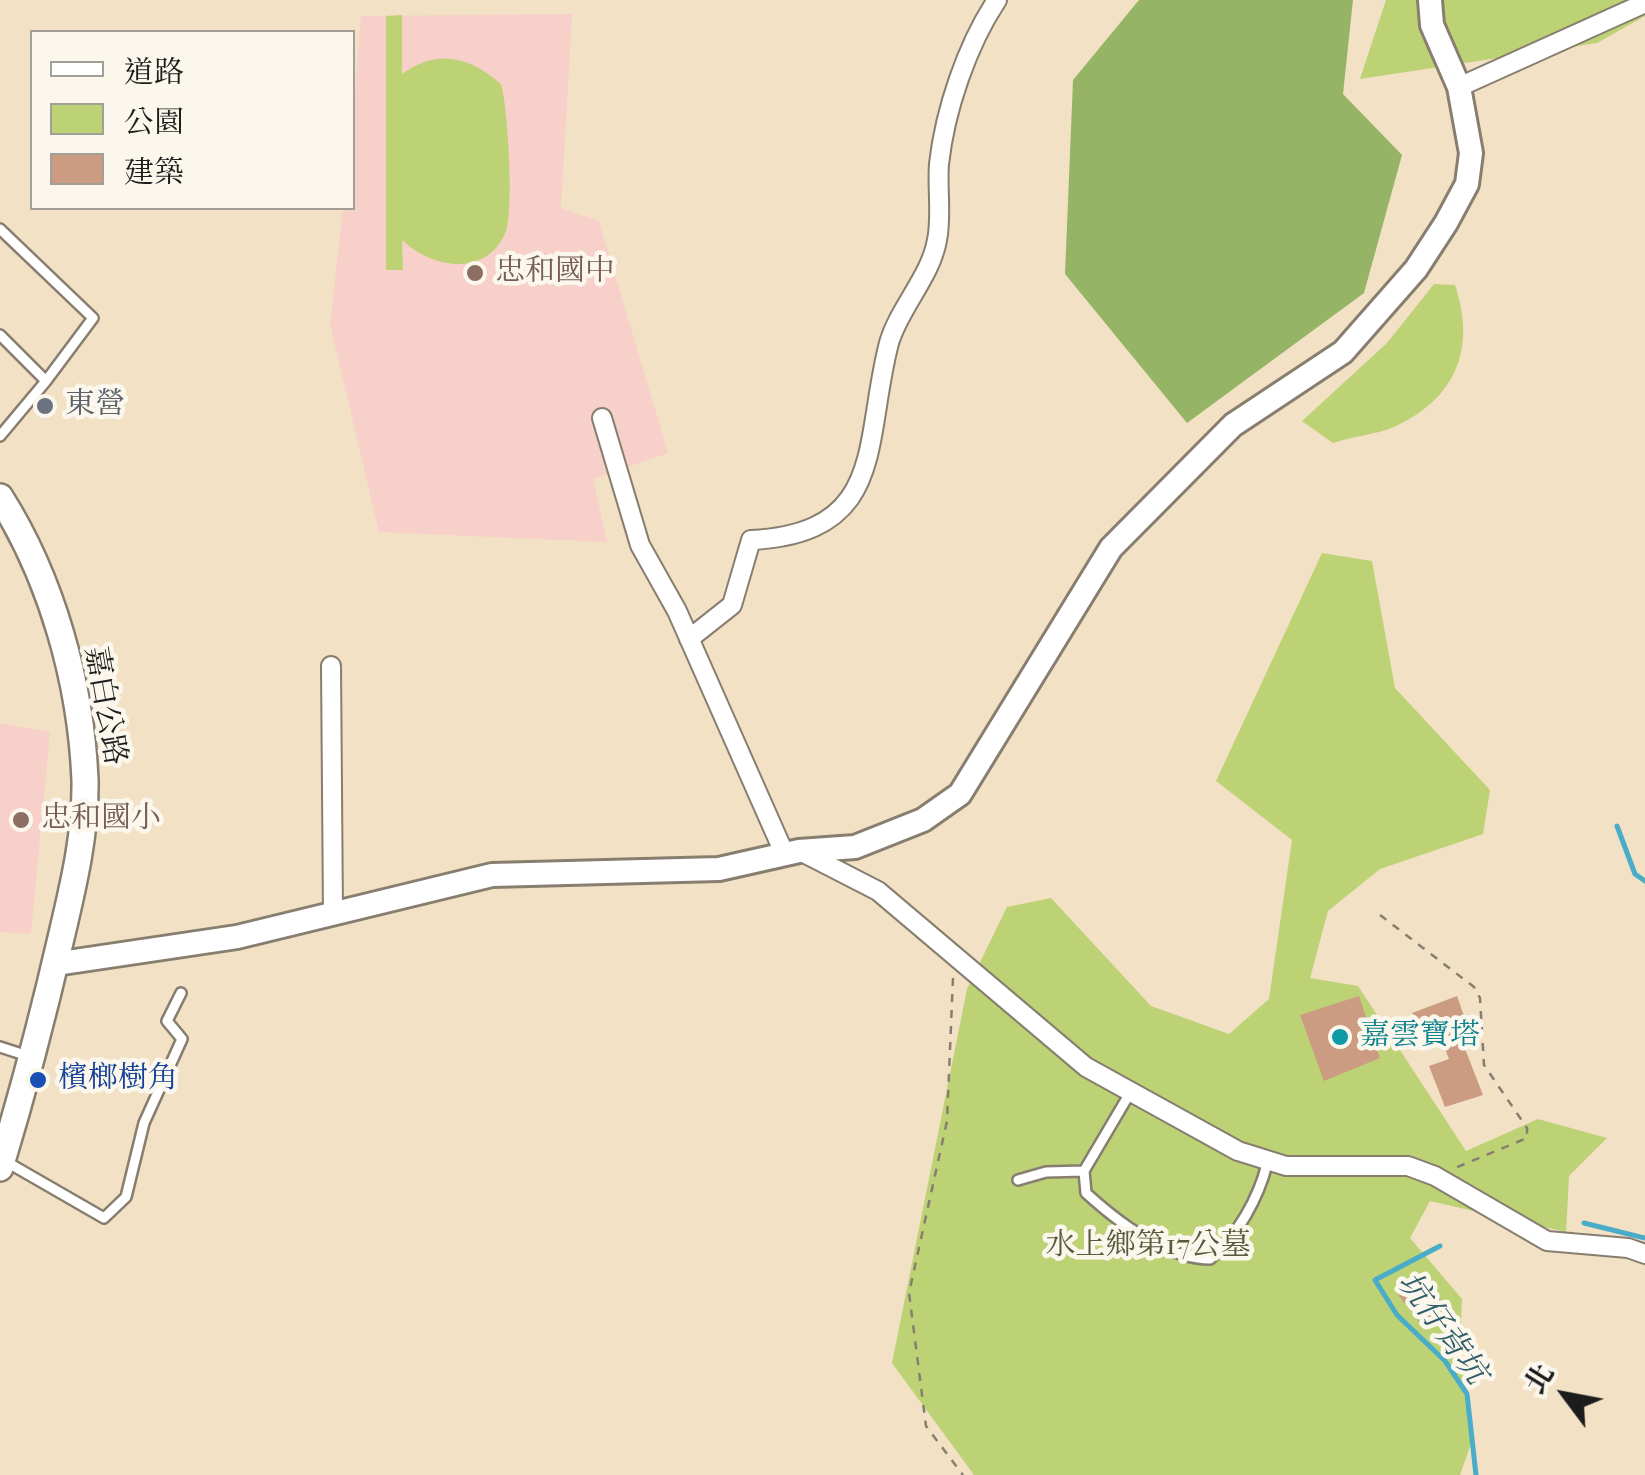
<!DOCTYPE html>
<meta charset="utf-8">
<style>
body{margin:0}
#map{position:relative;width:1645px;height:1475px;overflow:hidden;background:#f2e1c4;font-family:"IM FELL French Canon","Noto Serif TC",serif}
canvas{display:block}
.legend{position:absolute;left:30px;top:30px;width:325px;height:180px;box-sizing:border-box;background:#fbf7ec;border:2px solid #a29f99;margin:0;padding:12px 18px;list-style:none;font-size:30px;color:#1c1c1c}
.legend li{display:flex;align-items:center;gap:20px;height:50px}
.legend b{width:50px;border:2px solid #a29f99}
.north{position:absolute;left:1515px;top:1345px;width:100px;height:100px;-webkit-text-stroke:8px #fbf7ec;paint-order:stroke;rotate:302deg;font-size:28px;font-weight:700;line-height:40px;text-align:center;color:#1c1c1c}
.north::after{content:'';display:block;margin:auto;width:35px;height:45px;background:#1c1c1c;clip-path:polygon(50% 0,100% 100%,50% 72%,0 100%)}
</style>
<div id="map">
<canvas width="1645" height="1475"></canvas>
<ul class="legend">
<li><b style="height:12px;background:#fff"></b>道路</li>
<li><b style="height:28px;background:#bdd275"></b>公園</li>
<li><b style="height:28px;background:#cb9b82"></b>建築</li>
</ul>
<div class="north">北</div>
</div>
<script>
const c = document.querySelector('canvas').getContext('2d');
c.lineJoin = 'round';
function paint(path, color) { c.fillStyle = color; c.fill(path, 'evenodd'); }
function stroke(path, color, width, dash) { c.strokeStyle = color; c.lineWidth = width; c.lineCap = dash ? 'butt' : 'round'; c.setLineDash(dash || []); c.stroke(path); }
function drawText(font, color, halo, rows, align = 'center') {
  c.font = font + ' "IM FELL French Canon","Noto Serif TC",serif'; c.lineWidth = 9; c.setLineDash([]); c.textBaseline = 'middle'; c.strokeStyle = halo; c.fillStyle = color; for (const [text, x, y, turn = 0] of rows) {
    c.save(); c.translate(x, y); c.rotate((+turn || 0) * Math.PI / 180); c.textAlign = isNaN(turn) ? turn : align; if (halo) c.strokeText(text, 0, 0); c.fillText(text, 0, 0); c.restore();
  }
}
paint(new Path2D(`
 M572 14 561 208 599 221 668 453 593 479 607 542 379 532 330 324 343 208H352L353 116 361 16Z
 M0 723 50 732 31 934 0 932Z`), '#f7d0ca');
paint(new Path2D(`
 M1386 0H1645V16L1597 43 1360 79Z
 M402 15V74C438 49 468 56 501 84 508 108 514 210 506 231 487 279 431 268 402 240L403 270H386V16Z
 M1434 284 1455 285C1476 348 1457 398 1394 427 1375 435 1352 436 1333 443L1302 421 1387 343Z
 M1322 553 1372 561 1395 688 1490 790 1483 834 1380 869 1328 911 1310 978 1358 986 1466 1151 1538 1119 1607 1138 1569 1176 1566 1232 1430 1201 1410 1238 1462 1299 1460 1348 1474 1435 1460 1475H974L892 1363 967 989 1007 907 1051 898 1151 1006 1229 1034 1269 999 1292 840 1216 781Z`), '#bdd275');
paint(new Path2D(`
 M1139 0H1353L1343 94 1402 155 1364 293 1187 423 1065 274 1073 80Z`), '#96b466');
stroke(new Path2D(`
 M1617 826 1635 874 1645 881
 M1584 1223 1645 1238
 M1440 1246 1375 1280 1397 1315 1445 1361 1467 1394 1476 1475`), '#49acc9', 5);
paint(new Path2D(`
 M1359 996 1380 1058 1324 1081 1300 1015Z
 M1457 996 1471 1036 1462 1041 1483 1095 1445 1107 1429 1066 1449 1059 1440 1036 1423 1043 1412 1013Z
 M1420 1274 1448 1309 1424 1328 1397 1293Z`), '#cb9b82');
const service = new Path2D(`
 M0 229 93 318 46 381
 M0 335 46 381 0 436
 M0 1047 31 1057
 M1130 1093 1084 1171 1086 1193C1119 1223 1166 1259 1210 1259 1237 1237 1259 1197 1267 1164
 M5 1161 104 1218 126 1197 144 1123 182 1039 167 1021 181 993
 M1018 1180 1046 1172 1084 1171`);
const minor = new Path2D(`
 M1459 87 1645 3
 M602 418 640 545 677 611 785 855
 M689 639 732 605 751 540C887 533 863 443 889 343 899 308 931 276 937 240 942 216 937 189 939 164 945 110 967 45 997 0
 M331 666 333 913
 M800 851 878 891 1086 1067 1238 1151 1286 1166H1408L1435 1176 1547 1241 1628 1248 1645 1254`);
const tertiary = new Path2D(`
 M55 964 237 937 492 875 719 869 799 851 855 847 923 820 960 794 1111 548 1233 425 1343 352 1416 269 1446 223 1467 184 1471 153 1459 87 1432 25 1430 0`);
const secondary = new Path2D(`
 M0 497C52 579 81 683 85 780 86 834 73 887 61 938 43 1016 23 1092 0 1168`);
stroke(service, '#877e70', 14);
stroke(minor, '#877e70', 22);
stroke(tertiary, '#877e70', 28);
stroke(secondary, '#877e70', 30);
stroke(new Path2D(`
 M1380 915 1474 987 1480 998 1484 1065 1527 1128V1138L1455 1168
 M953 978 947 1121 909 1293 926 1426 963 1475`), '#877e70', 2.5, [8, 8]);
stroke(service, '#fff', 9);
stroke(minor, '#fff', 18);
stroke(tertiary, '#fff', 22);
stroke(secondary, '#fff', 25);
for (const [x, y, r, color] of [
 [475,273,10,"#8d6e63"],
 [45,406,10,"#6b7280"],
 [21,820,10,"#8d6e63"],
 [1340,1037,10,"#0f9aa8"],
 [38,1080,10,"#1a4fb4"]
]) { const dot = new Path2D(); dot.arc(x, y, r, 0, 2 * Math.PI); c.fillStyle = color; c.fill(dot); stroke(dot, '#fbf7ec', 4); }
drawText('30px', '#785e54', '#fbf7ec', [
 ["忠和國中",495,273],
 ["忠和國小",41,820]
], 'left');
drawText('30px', '#5b616d', '#fbf7ec', [
 ["東營",65,406]
], 'left');
drawText('30px', '#1c1c1c', '#fbf7ec', [
 ["嘉白公路",104,706,80]
]);
drawText('30px', '#0d838f', '#fbf7ec', [
 ["嘉雲寶塔",1360,1037]
], 'left');
drawText('30px', '#164399', '#fbf7ec', [
 ["檳榔樹角",58,1080]
], 'left');
drawText('30px', '#545c3b', '#fbf7ec', [
 ["水上鄉第17公墓",1148,1247]
]);
drawText('italic 32px', '#305d6a', '#fbf7ec', [
 ["坑仔背坑",1441,1329,54]
]);
</script>
